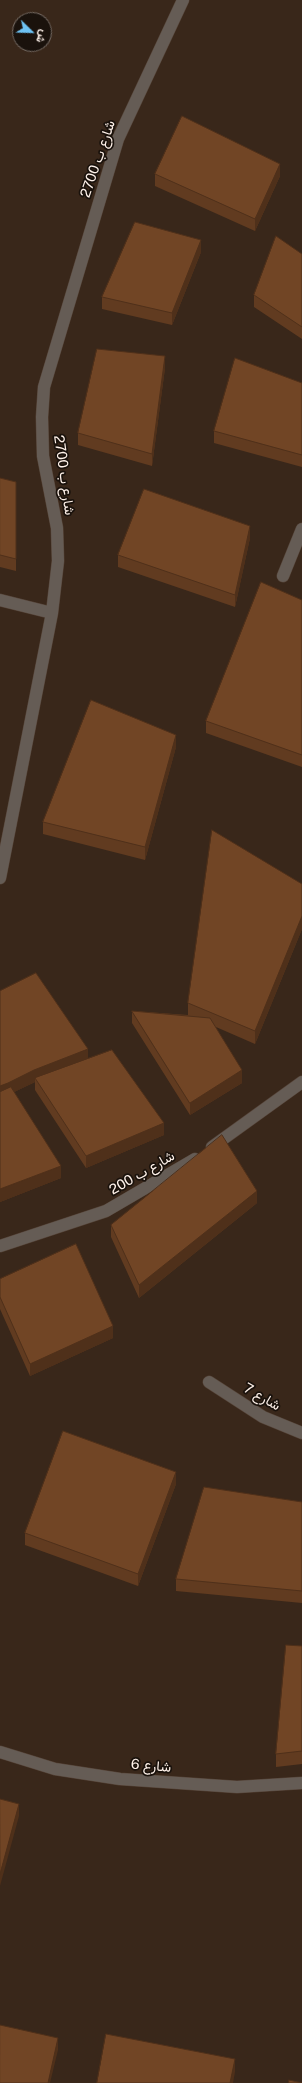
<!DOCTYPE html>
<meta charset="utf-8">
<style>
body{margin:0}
#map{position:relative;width:302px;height:2083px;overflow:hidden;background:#39271a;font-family:"Public Sans",Vazirmatn,sans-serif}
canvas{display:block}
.north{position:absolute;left:12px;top:12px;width:40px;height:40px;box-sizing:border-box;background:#1a120c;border:1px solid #766c65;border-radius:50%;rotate:113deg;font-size:11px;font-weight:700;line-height:16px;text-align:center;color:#fff2ea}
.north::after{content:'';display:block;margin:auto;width:14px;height:18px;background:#6dc2f3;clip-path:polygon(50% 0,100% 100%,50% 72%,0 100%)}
</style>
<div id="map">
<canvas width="302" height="2083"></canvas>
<div class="north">ش</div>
</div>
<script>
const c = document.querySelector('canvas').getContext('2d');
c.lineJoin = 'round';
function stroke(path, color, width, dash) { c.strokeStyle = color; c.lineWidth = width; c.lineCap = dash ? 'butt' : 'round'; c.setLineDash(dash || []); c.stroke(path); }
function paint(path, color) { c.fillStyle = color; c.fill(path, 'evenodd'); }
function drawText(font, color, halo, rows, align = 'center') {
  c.font = font + ' "Public Sans",Vazirmatn,sans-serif'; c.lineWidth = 3.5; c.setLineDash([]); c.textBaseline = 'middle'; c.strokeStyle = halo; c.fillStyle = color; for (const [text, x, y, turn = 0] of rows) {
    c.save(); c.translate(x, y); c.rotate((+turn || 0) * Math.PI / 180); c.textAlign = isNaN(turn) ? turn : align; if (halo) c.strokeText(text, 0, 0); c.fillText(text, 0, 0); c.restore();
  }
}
const street = new Path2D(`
 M283 576 302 529
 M0 600 52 613
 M0 878 52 613 58 561 57 528 43 456 42 417 44 387 118 139 183 0
 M212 1147 302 1082
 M0 1246 106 1211 195 1159
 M209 1382 263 1417 302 1433
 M0 1752 55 1769 120 1779 237 1787 302 1783`);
stroke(street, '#554337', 13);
stroke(street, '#655c55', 12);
paint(new Path2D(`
 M155 174 280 176 255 231 155 186Z
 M201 252 172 325 102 309V297Z
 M302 254V339L254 307V295Z
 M165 368 152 466 78 445V433Z
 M302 383V467L214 443V431Z
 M0 478 16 482V571L0 567Z
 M250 538 235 607 118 567V555Z
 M302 600V767L206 733V721Z
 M176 747 145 860 43 834V822Z
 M302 884V929L255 1044 216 1027 242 1083 190 1115 132 1023V1011L188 1015V1003Z
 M0 991 88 1058 164 1135 86 1168 35 1090V1082L14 1092 61 1178 0 1202Z
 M257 1203 139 1298 111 1237V1225Z
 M0 1279 113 1338 30 1376 0 1309Z
 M176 1484 138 1586 25 1545V1533Z
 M302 1502V1603L176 1591V1579Z
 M302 1646V1764L276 1767V1754Z`), '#613b20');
paint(new Path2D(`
 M280 164V176L255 231V219Z
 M201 240V252L172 325V313Z
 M165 356V368L152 466V454Z
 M250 526V538L235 607V595Z
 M176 735V747L145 860V847Z
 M302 916V929L255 1044V1031Z
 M88 1049V1062L35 1078V1082L8 1095 0 1098V1086L34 1070Z
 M242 1070V1083L190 1115V1103Z
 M164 1123V1135L86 1168V1156Z
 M61 1166V1178L0 1202V1189Z
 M257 1191V1203L139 1298V1285Z
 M113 1326V1338L30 1376V1364Z
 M176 1472V1484L138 1586V1574Z
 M19 1804V1816L0 1886V1874Z
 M58 2038V2050L50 2083H48Z
 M235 2059V2072L233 2083H230Z`), '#4f301a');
const building = new Path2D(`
 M182 116 280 164 255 219 155 174Z
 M135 222 201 240 172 313 102 297Z
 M276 236 302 254V327L254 295Z
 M97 349 165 356 152 454 78 433Z
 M235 358 302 383V455L214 431Z
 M0 478 16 482V559L0 555Z
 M144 489 250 526 235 595 118 555Z
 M261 582 302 600V755L206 721Z
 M91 700 176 735 145 847 43 822Z
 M212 830 302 884V916L255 1031 188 1003Z
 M36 973 88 1049 34 1070 8 1083 0 1086V991Z
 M132 1011 210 1018 242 1070 190 1103Z
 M112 1050 164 1123 86 1156 35 1078Z
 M11 1087 61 1166 0 1189V1092Z
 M222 1135 257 1191 139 1285 111 1225Z
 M76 1244 113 1326 30 1364 0 1297V1279Z
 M63 1431 176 1472 138 1574 25 1533Z
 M204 1487 302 1502V1591L176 1579Z
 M286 1645 302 1646V1751L276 1754Z
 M0 1799 19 1804 0 1874Z
 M0 2025 58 2038 48 2083H0Z
 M106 2034 235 2059 230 2083H97Z
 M289 2080 302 2083H289Z`);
paint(building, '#714525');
stroke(building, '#4f301a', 1);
drawText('14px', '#fff2ea', '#1a120c', [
 ["شارع ب 2700",98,159,-71],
 ["شارع ب 2700",64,475,82],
 ["شارع ب 200",142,1173,-30],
 ["شارع 7",262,1397,30],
 ["شارع 6",151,1766,5]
]);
</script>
